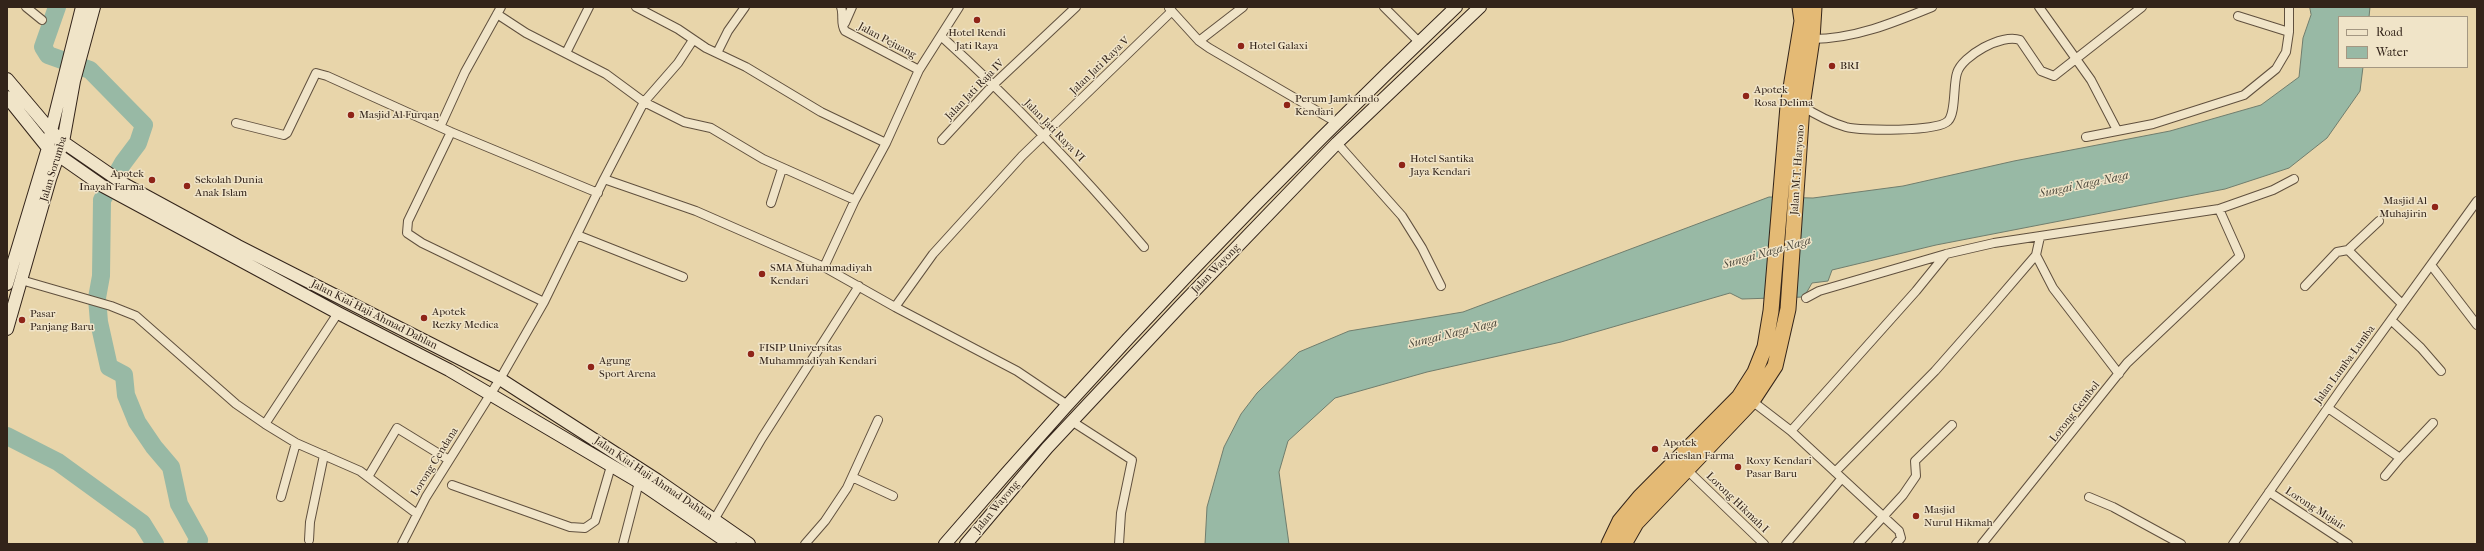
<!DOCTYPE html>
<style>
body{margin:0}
#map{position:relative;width:2484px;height:551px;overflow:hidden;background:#e8d5aa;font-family:"IM FELL French Canon",serif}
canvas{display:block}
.frame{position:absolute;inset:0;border:8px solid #33241a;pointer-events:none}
.legend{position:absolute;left:2338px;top:16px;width:130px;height:52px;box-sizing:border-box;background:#f0e4c8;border:1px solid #a49782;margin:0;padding:5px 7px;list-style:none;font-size:12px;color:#33241a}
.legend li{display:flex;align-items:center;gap:8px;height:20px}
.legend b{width:20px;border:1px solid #a49782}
</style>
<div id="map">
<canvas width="2484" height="551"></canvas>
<div class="frame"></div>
<ul class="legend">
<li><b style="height:5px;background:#f0e4c8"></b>Road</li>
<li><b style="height:11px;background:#98b9a5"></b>Water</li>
</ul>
</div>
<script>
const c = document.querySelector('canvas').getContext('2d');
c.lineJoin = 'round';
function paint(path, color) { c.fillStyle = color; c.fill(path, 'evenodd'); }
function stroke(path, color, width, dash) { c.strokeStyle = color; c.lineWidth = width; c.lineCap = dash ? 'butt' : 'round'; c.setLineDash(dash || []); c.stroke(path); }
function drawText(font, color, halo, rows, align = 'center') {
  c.font = font + ' "IM FELL French Canon",serif'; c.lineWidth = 3; c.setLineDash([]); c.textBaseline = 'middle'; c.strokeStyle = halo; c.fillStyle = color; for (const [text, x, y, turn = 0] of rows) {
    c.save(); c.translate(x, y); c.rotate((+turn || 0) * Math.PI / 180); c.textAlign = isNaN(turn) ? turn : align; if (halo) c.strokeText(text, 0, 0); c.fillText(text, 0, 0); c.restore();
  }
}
const water = new Path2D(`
 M2310 7H2370L2369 17H2339V67H2363L2360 91 2327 138 2289 168 2225 189 1936 245 1832 270 1828 281 1812 283 1804 297 1742 299 1730 293 1561 342 1427 372 1335 398 1288 441 1279 472 1289 544H1205L1207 507 1224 447 1241 414 1257 393 1299 352 1349 331 1463 312 1769 197 1813 198 1903 186 2014 161 2170 131 2261 105 2299 77 2303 38 2311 15Z`);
paint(water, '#98b9a5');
stroke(water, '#707d6d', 1);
stroke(new Path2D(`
 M57 7 43 47 48 55 90 70 144 125 138 143 123 163 102 200 101 276 97 298 99 322 109 367 124 375 126 395 137 422 154 447 171 467 179 504 199 540 196 544
 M7 436 58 462 142 523 155 544`), '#98b9a5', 18);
const street = new Path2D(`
 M26 7 42 20
 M636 7 678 29 706 48 746 67 821 112 886 143
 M841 7C844 15 840 24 845 31L919 70
 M1384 7 1419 42
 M2039 7 2091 80 2117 130
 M1169 8 1199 41 1209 48 1336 122
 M497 14 526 33 606 74 644 102 684 122 711 128 763 159 855 200
 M2238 16 2289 32
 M845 23 852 7
 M942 37C1014 102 1081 173 1144 247
 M1812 39C1854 39 1893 23 1932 7
 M1199 41 1243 7
 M566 53 589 7
 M717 53 728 31 745 7
 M1802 106C1816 115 1829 122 1846 127 1861 131 1938 132 1948 121 1956 113 1953 85 1957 73 1962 56 2002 33 2020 40L2041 71 2054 76 2142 7
 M236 123 284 135 287 133 316 73 327 76 451 132 598 193
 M440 127 465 72 501 7
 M451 132 408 221 407 233 422 243 544 302
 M2086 137 2153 124 2244 95 2276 69 2286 52 2289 32V7
 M942 140 994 84 1076 7
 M1337 143 1402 216 1422 248 1441 286
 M604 179 644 102 678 63 693 40
 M771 203 782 169
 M2379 221 2348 250 2402 304
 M577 235 683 277
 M2036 255 2053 288 2119 374
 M2431 265 2477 325
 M824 267 855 200 886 143 919 70 959 7
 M21 280 111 306 136 316 236 404 265 424 296 443 360 471 417 514
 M2305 286 2337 252 2348 250
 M1806 298 1819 291 1946 254 1994 243 2219 209 2273 190 2294 179
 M895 307 933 254 1022 156 1172 11
 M2391 320 2421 348 2441 371
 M1752 401 1791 431 1899 531 1901 538 1896 544
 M2328 408 2400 458 2433 423
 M1073 422 1132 460 1121 513 1119 544
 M265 424 338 313
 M1791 431 1916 291 1946 254
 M1685 468 1764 544
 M1835 472 1935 371 1987 312 2036 255 2040 237
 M2385 476 2400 458
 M368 477 397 428 449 460
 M852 477 893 496
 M452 485 570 527 585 528 595 521 611 466
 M2269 492 2348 544
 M281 497 296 443
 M2089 497 2113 507 2181 544
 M714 520 762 438 859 286
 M309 540 310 522 324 455
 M402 544 426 497 500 379 544 302 604 179 696 211 824 267 895 307 1017 371 1066 404
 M623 544 639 482
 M805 544 825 521 847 488 878 420
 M1786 544 1842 478
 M1858 544 1903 495 1916 476 1915 461 1952 425
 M1982 544 2127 363 2240 256 2219 209
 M2233 544 2341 389 2477 201`);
const secondary = new Path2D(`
 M7 79 51 131 63 142 124 184 238 246 500 379 657 480 749 544
 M7 97 48 148 101 185 338 313 449 370 639 482 730 544
 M7 284 48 148 51 131 82 7
 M7 329 50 179 63 142 74 81 94 7
 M945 544C1106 356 1277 177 1456 7
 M966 544 1047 448 1182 304 1337 143 1480 7`);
const highway = new Path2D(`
 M1609 544 1620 521 1640 497 1739 397 1755 372 1765 347 1771 311 1788 106 1802 21 1800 7
 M1624 544 1636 523 1752 401 1775 366 1788 309 1802 106 1812 39 1814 7`);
stroke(street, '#60503e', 10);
stroke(secondary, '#33241a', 14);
stroke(highway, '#33241a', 17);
stroke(street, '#f0e4c8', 8);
stroke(secondary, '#f0e4c8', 12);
stroke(highway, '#e4ba75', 15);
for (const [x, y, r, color] of [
 [977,20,4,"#8f2418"],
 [1241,46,4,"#8f2418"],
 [1832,66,4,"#8f2418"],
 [1746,96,4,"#8f2418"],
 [1287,105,4,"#8f2418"],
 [351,115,4,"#8f2418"],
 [1402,165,4,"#8f2418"],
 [152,180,4,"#8f2418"],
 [187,186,4,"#8f2418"],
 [2435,207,4,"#8f2418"],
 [762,274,4,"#8f2418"],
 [424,318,4,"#8f2418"],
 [22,320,4,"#8f2418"],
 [751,354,4,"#8f2418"],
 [591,367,4,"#8f2418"],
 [1655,449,4,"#8f2418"],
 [1738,467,4,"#8f2418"],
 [1916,516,4,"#8f2418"]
]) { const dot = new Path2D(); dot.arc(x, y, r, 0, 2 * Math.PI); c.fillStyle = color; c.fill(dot); stroke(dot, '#f0e4c8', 1.5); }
drawText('11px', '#33241a', '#f0e4c8', [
 ["Hotel Rendi",977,33,"center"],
 ["Jati Raya",977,46,"center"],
 ["Hotel Galaxi",1249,46],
 ["BRI",1840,66],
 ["Apotek",1754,90],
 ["Rosa Delima",1754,103],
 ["Perum Jamkrindo",1295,99],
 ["Kendari",1295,112],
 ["Masjid Al Furqan",359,115],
 ["Hotel Santika",1410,159],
 ["Jaya Kendari",1410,172],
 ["Apotek",144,174,"right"],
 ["Inayah Farma",144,187,"right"],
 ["Sekolah Dunia",195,180],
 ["Anak Islam",195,193],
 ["Masjid Al",2427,201,"right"],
 ["Muhajirin",2427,214,"right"],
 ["SMA Muhammadiyah",770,268],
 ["Kendari",770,281],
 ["Apotek",432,312],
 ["Rezky Medica",432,325],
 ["Pasar",30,314],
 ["Panjang Baru",30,327],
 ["FISIP Universitas",759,348],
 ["Muhammadiyah Kendari",759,361],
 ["Agung",599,361],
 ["Sport Arena",599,374],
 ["Apotek",1663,443],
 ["Arieslan Farma",1663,456],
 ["Roxy Kendari",1746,461],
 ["Pasar Baru",1746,474],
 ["Masjid",1924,510],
 ["Nurul Hikmah",1924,523]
], 'left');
drawText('11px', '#33241a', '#f0e4c8', [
 ["Jalan Pejuang",887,41,28],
 ["Jalan Jati Raya V",1100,66,-44],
 ["Jalan Jati Raja IV",975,90,-46],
 ["Jalan Jati Raya VI",1054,131,46],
 ["Jalan Sorumba",54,169,-73],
 ["Jalan M.T. Haryono",1798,170,-86],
 ["Jalan Wayong",1216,269,-46],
 ["Jalan Kiai Haji Ahmad Dahlan",374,315,27],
 ["Jalan Lumba-Lumba",2345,365,-54],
 ["Lorong Gembol",2075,412,-52],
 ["Lorong Cendana",435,462,-58],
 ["Jalan Kiai Haji Ahmad Dahlan",653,479,34],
 ["Lorong Hikmah I",1737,503,44],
 ["Jalan Wayong",997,507,-50],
 ["Lorong Mujair",2315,509,33]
]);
drawText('italic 12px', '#4c493d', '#f0e4c8', [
 ["Sungai Naga-Naga",2084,185,-12],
 ["Sungai Naga-Naga",1767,253,-16],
 ["Sungai Naga-Naga",1453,334,-14]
]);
</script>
